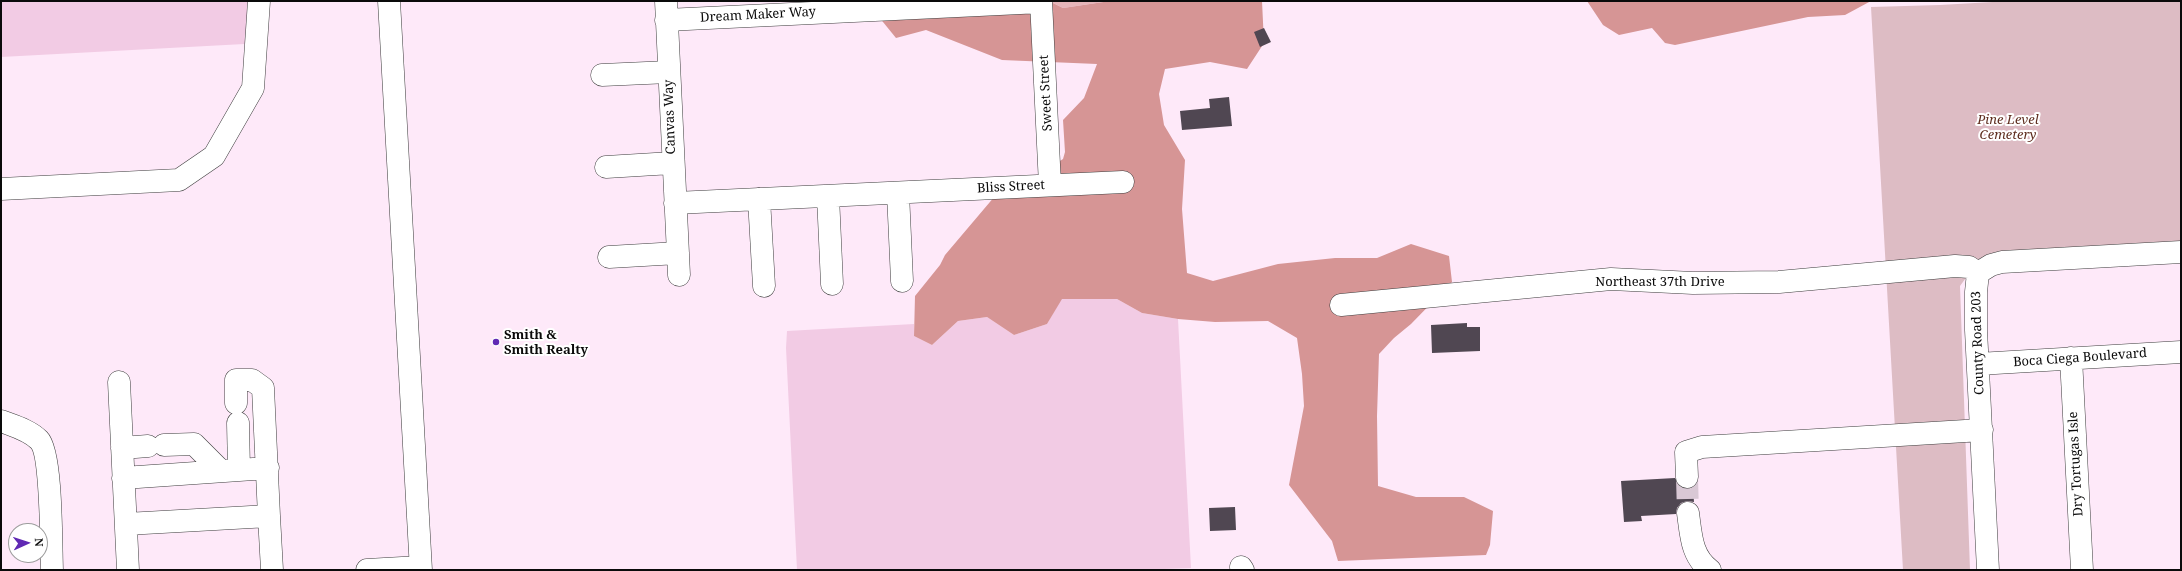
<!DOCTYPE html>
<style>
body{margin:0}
#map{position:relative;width:2182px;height:571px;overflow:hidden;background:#fee9f9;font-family:"Noto Serif",serif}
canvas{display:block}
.frame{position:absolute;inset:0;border:2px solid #0a0a0a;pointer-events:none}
.north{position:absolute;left:8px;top:523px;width:40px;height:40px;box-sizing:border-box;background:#fff;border:1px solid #9d9d9d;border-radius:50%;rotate:87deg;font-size:11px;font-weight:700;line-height:16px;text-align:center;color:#0a0a0a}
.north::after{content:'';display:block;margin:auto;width:14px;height:18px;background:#6029b4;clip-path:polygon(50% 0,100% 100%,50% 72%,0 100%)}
</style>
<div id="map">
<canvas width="2182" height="571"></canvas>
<div class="frame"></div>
<div class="north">N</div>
</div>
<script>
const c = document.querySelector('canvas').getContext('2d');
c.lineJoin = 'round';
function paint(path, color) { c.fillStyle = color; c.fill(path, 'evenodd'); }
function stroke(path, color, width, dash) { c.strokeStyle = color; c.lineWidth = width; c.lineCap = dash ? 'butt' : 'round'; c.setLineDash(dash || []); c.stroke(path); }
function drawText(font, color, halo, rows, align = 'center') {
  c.font = font + ' "Noto Serif",serif'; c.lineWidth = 4; c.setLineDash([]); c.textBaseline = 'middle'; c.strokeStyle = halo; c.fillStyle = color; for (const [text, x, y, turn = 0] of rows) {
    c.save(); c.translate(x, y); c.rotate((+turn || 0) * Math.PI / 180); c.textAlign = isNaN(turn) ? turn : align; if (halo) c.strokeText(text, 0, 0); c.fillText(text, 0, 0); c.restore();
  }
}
paint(new Path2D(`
 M1 1H261L263 43 1 57Z
 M1086 297 1117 299 1142 313 1178 319 1191 568 1138 570H797L786 348 787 331 914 324V336L932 345 958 321 987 317 1014 335 1047 324 1061 299Z`), '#f2cbe4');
paint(new Path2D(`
 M1049 1H1110L1063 8Z`), '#e6b5b9');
paint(new Path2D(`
 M1049 1 1063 8 1110 1H1262L1264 43 1247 69 1210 62 1165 69 1159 94 1164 125 1185 160 1182 209 1187 273 1213 281 1278 264 1335 258H1377L1411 244 1449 256 1452 282 1411 324 1394 338 1379 354 1377 416 1378 486 1416 497H1464L1493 511 1490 545 1486 555 1338 561 1332 541 1289 485 1304 406 1302 374 1297 338 1268 321 1215 322 1178 319 1142 313 1117 299H1062L1047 324 1014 335 987 317 958 321 932 345 914 336 915 296 940 265 945 255 995 196 1030 180 1063 159 1065 152 1063 120 1084 98 1097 64 1002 60 926 30 896 38 870 6Z
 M1587 1H1871L1845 15 1808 17 1675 45 1665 43 1652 28 1619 35 1603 25Z`), '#d69595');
paint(new Path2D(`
 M2010 1H2181V243L1979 260 1960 286 1970 570H1903L1871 7 1940 5Z`), '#ddbcc4');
paint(new Path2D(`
 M1264 28 1271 42 1260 47 1254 32Z
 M1229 97 1232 126 1182 130 1180 111 1210 108 1209 99Z
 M1467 323V327H1480V351L1432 353 1431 325Z
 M1675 478 1681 488 1687 489 1693 488 1694 502 1687 501 1681 503 1677 508 1676 514 1641 516 1642 521 1624 522 1621 481Z
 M1235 507 1236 530 1210 531 1209 508Z`), '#504752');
stroke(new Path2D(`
 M1687 477 1688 513`), '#d9c8d5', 22, [22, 11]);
const minor = new Path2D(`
 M389 1 421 570
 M666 1 679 275
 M1041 1 1050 185
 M666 20 1041 2
 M602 75 669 72
 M606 167 672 163
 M1 189 179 180 214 156 253 88 259 1
 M898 193 902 281
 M828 196 832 284
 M759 199 764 286
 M675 203 1123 182
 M609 257 678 253
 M1341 305 1611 279 1693 283 1779 282 1955 266 1969 267 1978 273
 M2071 358 2082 570
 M1978 364 2181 352
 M119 382 128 570
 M236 403V380H252L263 388 269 516
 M1 421C14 426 29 430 39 440 52 453 51 547 52 570
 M238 423 239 470
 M164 445 194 444 221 471
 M122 448 148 446
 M1687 477 1686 452 1702 447 1982 430
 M123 478 268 468
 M1688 513C1691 534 1691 556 1710 570
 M126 524 269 516 272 570
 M1241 567 1243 570
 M367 570 420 567
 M1988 570 1976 330V292L1978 273 1991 265 2002 262 2181 252`);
stroke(minor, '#3d3d3d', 23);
stroke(minor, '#fff', 22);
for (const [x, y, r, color] of [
 [496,342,4,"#6029b4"]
]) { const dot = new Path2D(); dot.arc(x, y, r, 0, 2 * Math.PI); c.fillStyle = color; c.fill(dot); stroke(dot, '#fff', 1.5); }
drawText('13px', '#0a0a0a', '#fff', [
 ["Dream Maker Way",758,15,-3],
 ["Sweet Street",1046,93,-93],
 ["Canvas Way",670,117,-92],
 ["Bliss Street",1011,187,-3],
 ["Northeast 37th Drive",1660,282],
 ["County Road 203",1978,343,-92],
 ["Boca Ciega Boulevard",2080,358,-4],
 ["Dry Tortugas Isle",2076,464,-93]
]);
drawText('italic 13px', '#5e2d1e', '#fff', [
 ["Pine Level",2008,120],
 ["Cemetery",2008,135]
]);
drawText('bold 13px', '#0a0a0a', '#fff', [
 ["Smith &",504,335],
 ["Smith Realty",504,350]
], 'left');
</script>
